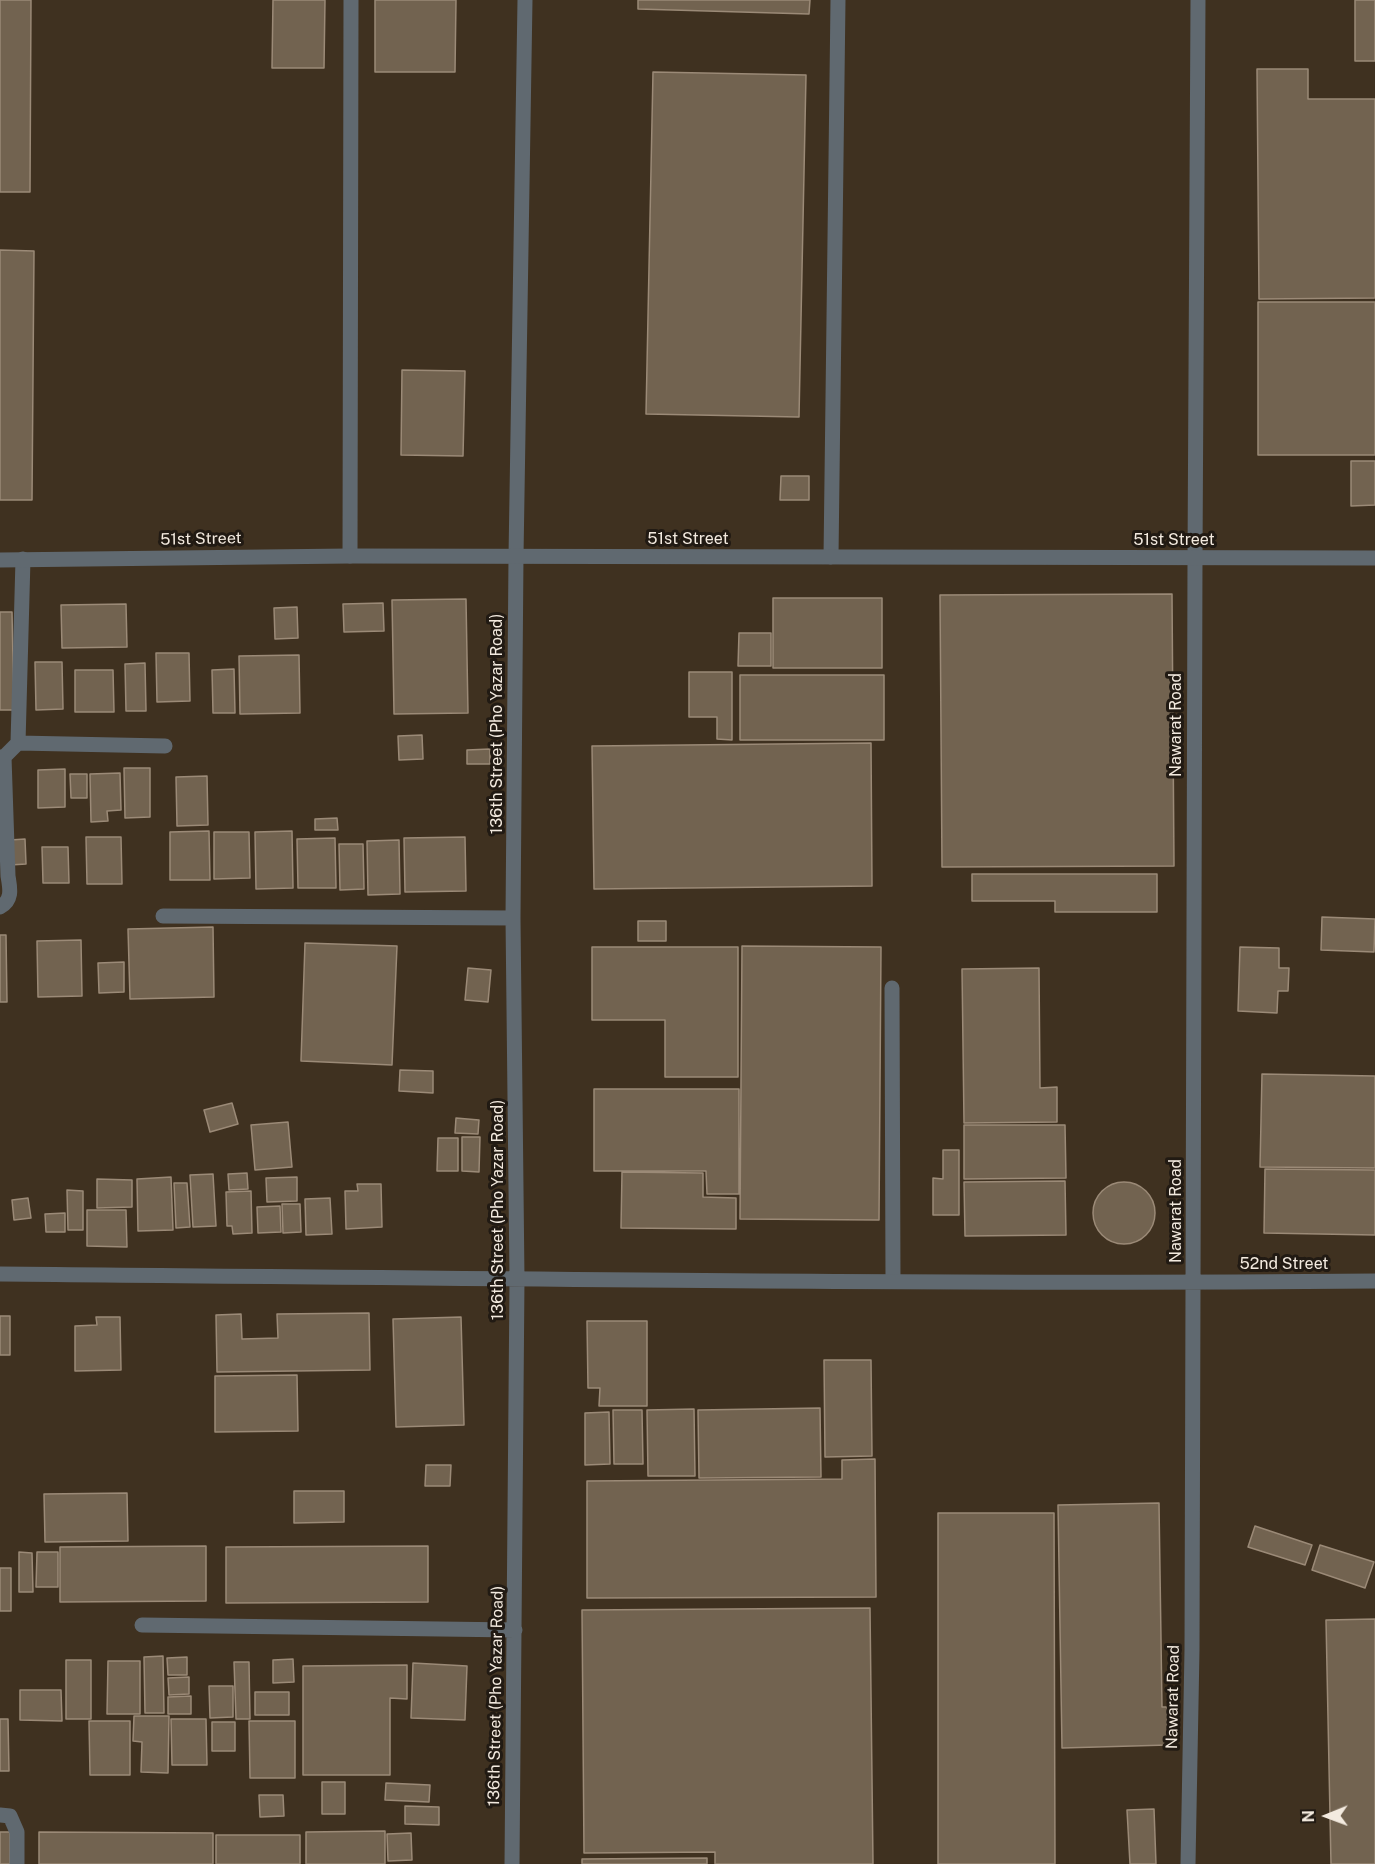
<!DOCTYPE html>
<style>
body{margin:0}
#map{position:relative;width:1375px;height:1864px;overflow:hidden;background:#3f3120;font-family:"Public Sans",sans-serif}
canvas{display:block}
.north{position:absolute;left:1297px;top:1786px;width:60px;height:60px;-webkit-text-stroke:4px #211a13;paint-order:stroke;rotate:269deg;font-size:16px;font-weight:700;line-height:24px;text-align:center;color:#f3eadf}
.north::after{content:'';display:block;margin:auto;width:21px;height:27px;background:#f3eadf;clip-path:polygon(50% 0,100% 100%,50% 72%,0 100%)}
</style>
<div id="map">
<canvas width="1375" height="1864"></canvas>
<div class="north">N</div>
</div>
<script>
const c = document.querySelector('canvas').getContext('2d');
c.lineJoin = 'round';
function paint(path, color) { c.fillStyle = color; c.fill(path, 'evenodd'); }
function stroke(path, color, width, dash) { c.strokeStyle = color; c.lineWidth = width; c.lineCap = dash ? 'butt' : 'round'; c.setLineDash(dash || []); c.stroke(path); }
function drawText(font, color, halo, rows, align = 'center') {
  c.font = font + ' "Public Sans",sans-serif'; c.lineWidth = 6; c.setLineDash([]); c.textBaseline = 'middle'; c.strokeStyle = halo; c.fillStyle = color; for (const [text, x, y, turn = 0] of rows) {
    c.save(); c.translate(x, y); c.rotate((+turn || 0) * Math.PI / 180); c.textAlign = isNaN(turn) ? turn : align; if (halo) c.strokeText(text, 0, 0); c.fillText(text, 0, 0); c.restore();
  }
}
const building = new Path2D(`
 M0 0H31L30 192H0Z
 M273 0H325L324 68H272Z
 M375 0H456L455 72H375Z
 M638 0H810L809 14 638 9Z
 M1355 0H1375V61H1355Z
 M1257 69H1308V99H1375V298L1259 299Z
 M653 72 806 75 799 417 646 414Z
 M0 250 34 251 32 500H0Z
 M1258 302H1375V455H1258Z
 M402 370 465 371 463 456 401 455Z
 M1351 461H1375V505L1351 506Z
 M781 476H809V500H780Z
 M1172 594 1174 866 942 867 940 595Z
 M773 598H882V668H773Z
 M466 599 468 713 394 714 392 600Z
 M383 603 384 631 344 632 343 604Z
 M126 604 127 647 62 648 61 605Z
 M297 607 298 638 275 639 274 608Z
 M0 612H12L14 710H0Z
 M739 633H771V666H738Z
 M156 653H189L190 701 157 702Z
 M299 655 300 713 240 714 239 656Z
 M35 662H62L63 709 36 710Z
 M145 663 146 711H126L125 664Z
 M234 669 235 713H213L212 670Z
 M75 670H113L114 712H75Z
 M689 672H732V740L717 739V717H689Z
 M740 675H884V740H740Z
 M422 735 423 759 399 760 398 736Z
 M871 743 872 886 594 889 592 746Z
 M490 749V764H467V750Z
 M124 768H150V817L125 818Z
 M65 769V807L38 808V770Z
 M120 773 121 810 107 811 108 821 91 822 90 774Z
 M70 774H87V798H71Z
 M207 776 208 825 177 826 176 777Z
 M337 818 338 830H315V819Z
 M209 831 210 880H170V832Z
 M292 831 293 888 256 889 255 832Z
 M214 832H249L250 878 214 879Z
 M86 837H121L122 884H87Z
 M465 837 466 891 405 892 404 838Z
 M335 838 336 888H298L297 839Z
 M25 839 26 864 10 865V840Z
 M399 840 400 894 368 895 367 841Z
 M339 844H363L364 889 340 890Z
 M42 847H68L69 883H43Z
 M972 874H1157V912H1055V901H972Z
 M1322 917 1375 919 1374 952 1321 950Z
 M638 921H666V941H638Z
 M213 927 214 997 130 999 128 929Z
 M0 935H6L7 1002H0Z
 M81 940 82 996 38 997 37 941Z
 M305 943 397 946 392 1065 301 1061Z
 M742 946 881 947 879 1220 740 1219Z
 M592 947H738V1077H665V1020H592Z
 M1240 947 1279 948V968H1289L1288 991H1278L1277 1013 1238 1011Z
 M124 962V992L99 993 98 963Z
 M468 968 491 970 488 1002 465 1000Z
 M1039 968 1040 1088 1057 1087V1122L964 1123 962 969Z
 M400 1070 433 1071V1093L399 1091Z
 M1262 1074 1375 1076V1168L1260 1167Z
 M594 1089H739V1194H707L706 1171H594Z
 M232 1103 238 1124 210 1132 204 1110Z
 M456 1118 479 1120 478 1134 455 1133Z
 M288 1122 292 1167 255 1170 251 1125Z
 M964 1125H1065L1066 1178 964 1179Z
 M462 1137H480L479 1172 462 1171Z
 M438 1138H458V1171H437Z
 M943 1150H959V1215H933V1178L943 1179Z
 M1265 1169 1375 1170V1235L1264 1233Z
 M622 1172 703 1173V1197L736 1198V1229L621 1228Z
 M247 1173 248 1189 229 1190 228 1174Z
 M213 1174 216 1226 193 1227 190 1175Z
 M171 1177 173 1230 138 1231 137 1179Z
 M297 1177V1201L267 1202 266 1178Z
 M97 1179 132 1180V1207L97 1208Z
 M1065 1181 1066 1235 965 1236 964 1182Z
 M1093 1213a31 31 0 1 1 62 0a31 31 0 1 1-62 0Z
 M174 1183H187L190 1227 176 1228Z
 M357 1184H381L382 1227 346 1229 345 1191H358Z
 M67 1190 83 1191V1230H68Z
 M251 1191 252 1233 233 1234 232 1226H227L226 1192Z
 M28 1198 31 1218 14 1220 12 1200Z
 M330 1198 332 1234 306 1235 305 1199Z
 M282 1204H300L301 1232 283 1233Z
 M280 1206 281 1232 258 1233 257 1207Z
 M87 1210H126L127 1247 87 1246Z
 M65 1213V1232H46L45 1214Z
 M369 1313 370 1370 217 1372 216 1315 241 1314 242 1339 278 1338 277 1314Z
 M0 1316H10V1355H0Z
 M96 1317H120L121 1370 75 1371V1326L97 1325Z
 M461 1317 464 1425 396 1427 393 1319Z
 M587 1321H647V1406H599L600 1388H588Z
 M824 1360H871L872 1456 825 1457Z
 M297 1375 298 1431 215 1432V1376Z
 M820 1408 821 1477 699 1478 698 1410Z
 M694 1409 695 1476H648L647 1410Z
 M613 1410H642L643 1464H614Z
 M609 1412 610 1464 585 1465V1413Z
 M875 1459 876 1597 587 1598V1481L842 1479V1460Z
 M426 1465H451L450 1486H425Z
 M294 1491H344V1522L294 1523Z
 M127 1493 128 1541 45 1542 44 1494Z
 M1159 1503 1162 1707H1167L1168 1745 1062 1748 1058 1505Z
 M938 1513H1054L1055 1864H938Z
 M1255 1526 1312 1545 1305 1565 1248 1547Z
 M1320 1545 1374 1562 1365 1588 1312 1570Z
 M206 1546V1601L60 1602V1547Z
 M428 1546V1602L226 1603V1547Z
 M19 1552 32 1553 33 1592H19Z
 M37 1552H58V1587H36Z
 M0 1568H11V1611H0Z
 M870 1608 873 1864H715V1852L584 1853 582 1610Z
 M1375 1619V1864H1331L1326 1620Z
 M163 1656 164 1713H145L144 1657Z
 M187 1657V1675H168L167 1658Z
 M293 1659 294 1682 273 1683V1660Z
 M66 1660H91V1719H66Z
 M108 1661H140V1714H107Z
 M234 1662H249L250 1719H236Z
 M413 1663 467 1666 465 1720 411 1718Z
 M407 1665V1699L390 1698V1775H303V1666Z
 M189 1677V1694L169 1695 168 1678Z
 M209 1686H233V1717L210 1718Z
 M20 1690H61L62 1721 20 1720Z
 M255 1692H289V1715H255Z
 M191 1696V1714H168V1697Z
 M134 1716H169L168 1773 141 1772 142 1742 133 1741Z
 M0 1719H8L9 1771H0Z
 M171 1719H206L207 1765H172Z
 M89 1721H130V1775H90Z
 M249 1721H295V1778H250Z
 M212 1722H235V1751H212Z
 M322 1782H345V1814H322Z
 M386 1783 430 1785 429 1802 385 1800Z
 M259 1795H283L284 1816 260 1817Z
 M405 1806 439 1807V1825L405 1824Z
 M1154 1809 1156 1864H1130L1127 1810Z
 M385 1831V1864H306V1832Z
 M0 1832H10V1864H0Z
 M39 1832 213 1833V1864H39Z
 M411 1833 412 1860 388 1861 387 1834Z
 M216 1835H300V1864H216Z
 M707 1858V1864H582V1859Z`);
paint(building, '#726350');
stroke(building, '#9b8a77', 1.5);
stroke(new Path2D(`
 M831 557 838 0
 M892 988 893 1281
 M0 1815 10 1816 17 1832V1864`), '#606970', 15);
stroke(new Path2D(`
 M350 556 351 0
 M18 743 165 746
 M0 757H4L18 743 23 559
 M0 907C13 900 10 888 8 876L4 757
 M163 916 513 918
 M0 1274C458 1278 917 1285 1375 1281
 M142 1625 515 1630
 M512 1864 517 1279 513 918 516 556 525 0
 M1188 1864 1192 1650 1195 558 1198 0`), '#606970', 15);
stroke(new Path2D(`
 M0 560 350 556 1375 558`), '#606970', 15);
drawText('16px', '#f3eadf', '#211a13', [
 ["51st Street",201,539,-1],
 ["51st Street",688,539],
 ["51st Street",1174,540],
 ["136th Street (Pho Yazar Road)",497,724,-90],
 ["Nawarat Road",1176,725,-90],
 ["136th Street (Pho Yazar Road)",498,1210,-90],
 ["Nawarat Road",1176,1211,-90],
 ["52nd Street",1284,1264],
 ["136th Street (Pho Yazar Road)",496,1696,-89],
 ["Nawarat Road",1173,1697,-89]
]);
</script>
